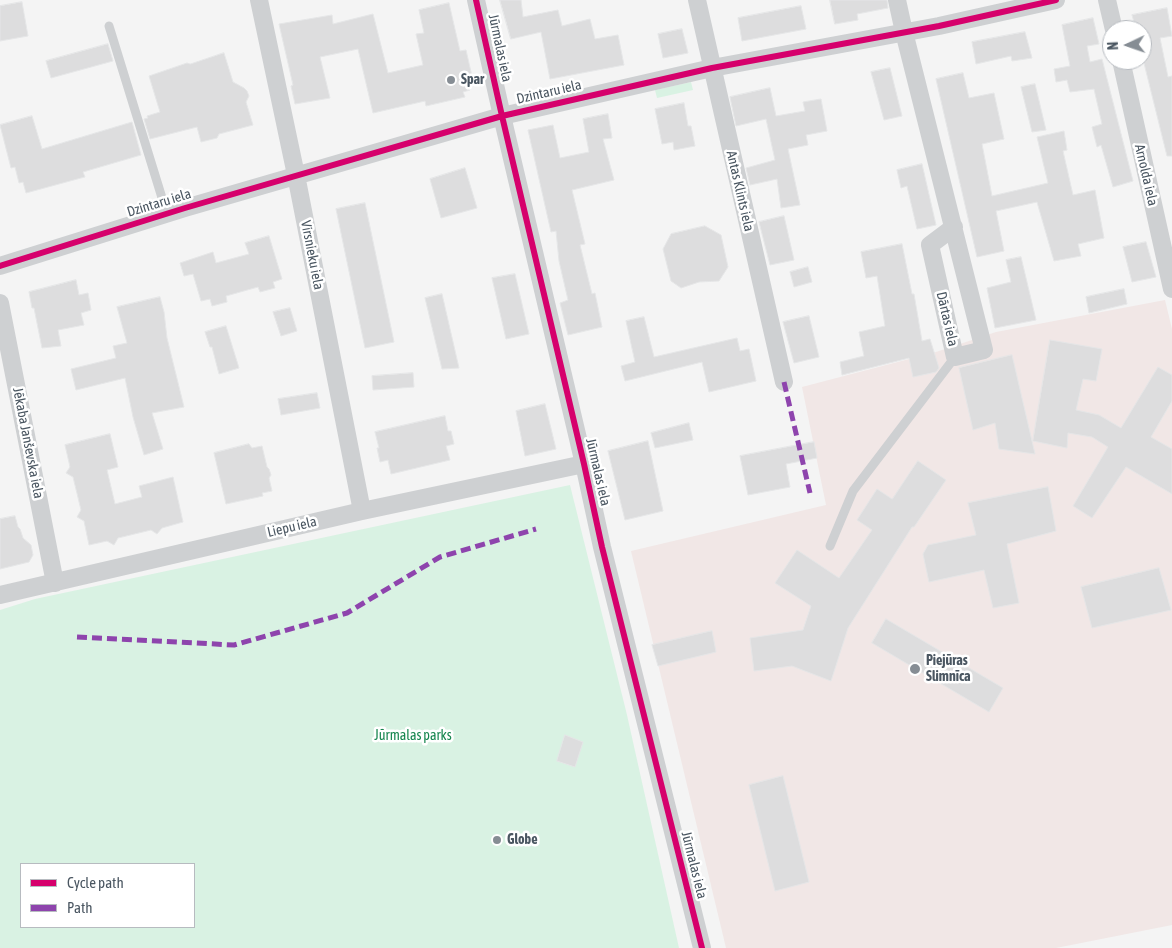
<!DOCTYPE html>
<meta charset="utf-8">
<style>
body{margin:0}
#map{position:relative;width:1172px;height:948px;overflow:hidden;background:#f4f4f4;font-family:"Asap Condensed",sans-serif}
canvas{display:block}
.legend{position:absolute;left:20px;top:863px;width:175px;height:65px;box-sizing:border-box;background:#fff;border:1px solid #b7bbc0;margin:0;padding:6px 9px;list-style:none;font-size:15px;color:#4a5661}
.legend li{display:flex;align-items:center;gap:10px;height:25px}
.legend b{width:25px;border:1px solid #b7bbc0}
.north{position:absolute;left:1102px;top:20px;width:50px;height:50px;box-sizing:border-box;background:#fff;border:1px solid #b7bbc0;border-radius:50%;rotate:267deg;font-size:14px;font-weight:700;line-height:20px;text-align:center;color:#4a5661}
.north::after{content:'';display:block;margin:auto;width:18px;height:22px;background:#868d94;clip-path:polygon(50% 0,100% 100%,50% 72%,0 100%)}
</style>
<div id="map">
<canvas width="1172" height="948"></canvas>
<ul class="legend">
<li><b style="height:6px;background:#d6006c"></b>Cycle path</li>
<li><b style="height:6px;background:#8e44ad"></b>Path</li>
</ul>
<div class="north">N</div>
</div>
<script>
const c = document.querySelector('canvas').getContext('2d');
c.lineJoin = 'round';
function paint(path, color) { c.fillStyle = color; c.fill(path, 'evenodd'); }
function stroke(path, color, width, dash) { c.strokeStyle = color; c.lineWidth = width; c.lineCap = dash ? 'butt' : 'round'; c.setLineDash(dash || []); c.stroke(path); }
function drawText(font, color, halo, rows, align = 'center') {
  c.font = font + ' "Asap Condensed",sans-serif'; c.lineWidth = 5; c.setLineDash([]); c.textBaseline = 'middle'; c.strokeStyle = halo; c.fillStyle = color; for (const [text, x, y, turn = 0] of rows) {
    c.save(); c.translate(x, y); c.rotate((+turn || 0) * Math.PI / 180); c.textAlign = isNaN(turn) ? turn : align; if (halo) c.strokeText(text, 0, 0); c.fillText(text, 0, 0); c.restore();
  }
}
paint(new Path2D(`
 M1165 300 1172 329V925L1056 948H726L631 551 826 505 802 387 936 352 996 332Z`), '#f1e7e6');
paint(new Path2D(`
 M691 82 693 90 657 98 655 90Z
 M570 485 627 715 679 948H0V610L35 599ZM21 864H194V927H21Z`), '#d9f2e3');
const building = new Path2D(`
 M500 0H521L523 17 558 10 562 26 590 19 595 39 618 35 624 65 550 79 541 32 511 39Z
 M830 0H887L888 8 857 14 858 20 835 24Z
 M22 2 28 36 0 41V6Z
 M449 3 460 51 466 50 474 85 468 86 470 90 463 92 465 97 426 106 425 101 373 113 358 49 320 57 330 98 295 104 291 86 293 85 279 24 332 15 333 24 373 14 388 73 423 65 416 34 424 33 419 10Z
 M801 6 806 29 742 41 738 18Z
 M1167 8 1172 36 1160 38 1168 77 1172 76V156H1167L1142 55V30H1136L1132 15Z
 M1093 18 1099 44 1087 46 1090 62 1102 59 1133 181 1113 187 1101 145 1097 147 1092 127 1102 124 1094 89 1070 92 1067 80 1056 82 1054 69 1070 66 1062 25Z
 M682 29 688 53 663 58 658 34Z
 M1025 32 1032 58 1012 61 1011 56 976 64 972 42Z
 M108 44 113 61 51 78 46 61Z
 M224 53 233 82 244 88 247 91 249 96 246 102 253 125 219 134 217 138 201 142 197 127 150 139 144 119 148 118 147 116 160 112 149 76 187 63 190 64Z
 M890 68 902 116 884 120 871 72Z
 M963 73 969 98 994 93 1004 139 982 144 992 196 1048 183 1037 137 1064 131 1067 150 1063 151 1073 195 1095 190 1104 238 1078 244 1081 256 1054 261 1037 202 996 211 1004 251 977 257 936 79Z
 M1035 84 1046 130 1032 132 1021 87Z
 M770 88 776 116 805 111 803 102 821 99 827 131 806 135 808 145 788 149 800 205 781 208 777 179 750 185 746 168 775 160 766 119 736 126 730 97Z
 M684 103 688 126H691L695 146 674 150 673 142 662 144 655 109Z
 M608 114 612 138 603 139 614 180 572 190 585 244 580 245 592 294 595 293 602 327 568 335 560 303 568 300 559 261 556 231 551 232 528 130 553 125 560 158 589 152 583 119Z
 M32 116 42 149 132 122 141 155 83 172 85 177 81 178 26 193 23 182 19 183 15 167 11 168 0 125Z
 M922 164 936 225 917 229 907 186 901 188 897 170Z
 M465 168 477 208 441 218 430 179Z
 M365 203 394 342 365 348 336 209Z
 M784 216 794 260 770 265 759 222Z
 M705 226 721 235 728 267 719 281 699 282 681 288 671 281 663 249 671 234Z
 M269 236 282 279 273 282 275 288 260 292 258 287 226 296 227 302 212 306 210 299 201 301 193 274 184 276 180 263 213 252 216 263 249 254 245 243Z
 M1146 242 1156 277 1132 282 1123 247Z
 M902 244 912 294H914L922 341 930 339 939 368 936 372 913 377 909 358 842 375 840 362 864 356 859 332 885 326 877 276 866 278 861 252Z
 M1021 257 1036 320 995 328 987 288 1011 282 1006 260Z
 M808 267 812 282 794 287 790 272Z
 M515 274 529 334 506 339 492 278Z
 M76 280 79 295 88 293 91 310 81 313 84 325 58 330 61 346 42 348 34 308H32L29 292Z
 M1124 289 1127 304 1089 313 1086 297Z
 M442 294 459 368 442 369 425 298Z
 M160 297 164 312 167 338 184 407 152 413 163 449 144 455 133 417 125 378 76 390 71 369 116 358 113 346 127 343 117 307Z
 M290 308 297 331 281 336 273 312Z
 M809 316 819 357 794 363 783 322Z
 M644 317 654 357 737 338 740 351 749 349 756 381 709 392 702 362 625 381 621 366 635 362 626 321Z
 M226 326 239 368 219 374 212 347H210L205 332Z
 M1050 340 1102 349 1096 381 1083 379 1076 410 1099 415 1121 428 1158 367 1172 375V401L1151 437 1172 449V494L1126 467 1092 518 1073 506 1108 447 1092 437 1068 433 1067 448 1033 441Z
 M1012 355 1035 454 999 449 995 423 973 430 959 368Z
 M413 373 414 387 373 390 372 376Z
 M317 393 320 408 281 415 278 399Z
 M545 404 556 449 525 456 516 411Z
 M445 416 448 431H451L454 444 446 446 450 460 391 474 388 460 380 462 377 448H379L375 432Z
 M689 423 693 440 655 448 651 433Z
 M110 434 118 467 107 470 115 504 142 497 139 486 173 477 183 522 162 528 157 534 151 530 118 538 114 545 107 541 89 545 84 521 77 517 81 510 73 477 66 473 70 467 65 445Z
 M648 441 663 511 625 520 608 451Z
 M814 442 817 458 786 464 790 487 748 495 740 456Z
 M249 444 252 448 262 446 267 467 269 469 271 475 269 478 272 491 262 493 263 496 226 504 214 453Z
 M918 461 946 480 914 527H912L848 628 831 681 792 666 754 671 750 638 803 630 811 606 775 583 797 550 839 578 872 530 857 520 877 489 892 499Z
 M1048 487 1056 531 1007 544 1019 603 993 608 984 570 929 582 923 554 928 545 976 535 968 503Z
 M15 516 18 527 20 529 23 538 31 545 33 555 29 562 0 569V519Z
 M1159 568 1171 610 1092 628 1081 587Z
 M886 619 1003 688 989 712 872 643Z
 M712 631 716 652 658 666 652 645Z
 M565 735 583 742 575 767 557 761Z
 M783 776 809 882 775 891 749 785Z`);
paint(building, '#ddddde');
stroke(building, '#e5e6e7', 1);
stroke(new Path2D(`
 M109 26 167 214
 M830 546 853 491 955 357`), '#ced0d2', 9);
stroke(new Path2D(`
 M259 0 296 175 362 511
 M476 0 502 116 584 464 602 547 702 948
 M697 0 784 382
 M897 0 904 32 984 350 955 357 930 245 954 227
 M1107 0 1114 30
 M1121 60 1172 289
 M0 266 185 208 502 116 712 68 939 26 1056 0
 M0 303 55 583
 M0 595 362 511 584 464`), '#ced0d2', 18);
stroke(new Path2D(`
 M784 382 810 493
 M77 637 234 645 347 613 440 557 536 529`), '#8e44ad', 5, [10, 5]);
stroke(new Path2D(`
 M476 0 502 116 584 464 602 547 702 948
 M0 266 185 208 502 116 712 68 939 26 1056 0`), '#d6006c', 6);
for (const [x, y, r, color] of [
 [451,80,5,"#868d94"],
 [915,669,6,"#868d94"],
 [497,840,5,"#868d94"]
]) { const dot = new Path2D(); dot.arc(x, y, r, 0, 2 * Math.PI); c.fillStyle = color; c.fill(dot); stroke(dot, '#fff', 2); }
drawText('14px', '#4a5661', '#fff', [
 ["Jūrmalas iela",500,48,78],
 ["Dzintaru iela",549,92,-13],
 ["Arnolda iela",1146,175,77],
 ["Antas Klints iela",740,191,77],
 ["Dzintaru iela",159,203,-17],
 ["Virsnieku iela",312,255,79],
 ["Dārtas iela",947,319,77],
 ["Jēkaba Janševska iela",28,443,79],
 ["Jūrmalas iela",598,472,77],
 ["Liepu iela",292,527,-13],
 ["Jūrmalas iela",694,865,76]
]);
drawText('bold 14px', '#4a5661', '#fff', [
 ["Spar",461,80],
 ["Piejūras",926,661],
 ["Slimnīca",926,677],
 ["Globe",507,840]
], 'left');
drawText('14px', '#17864f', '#fff', [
 ["Jūrmalas parks",413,736]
]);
</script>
